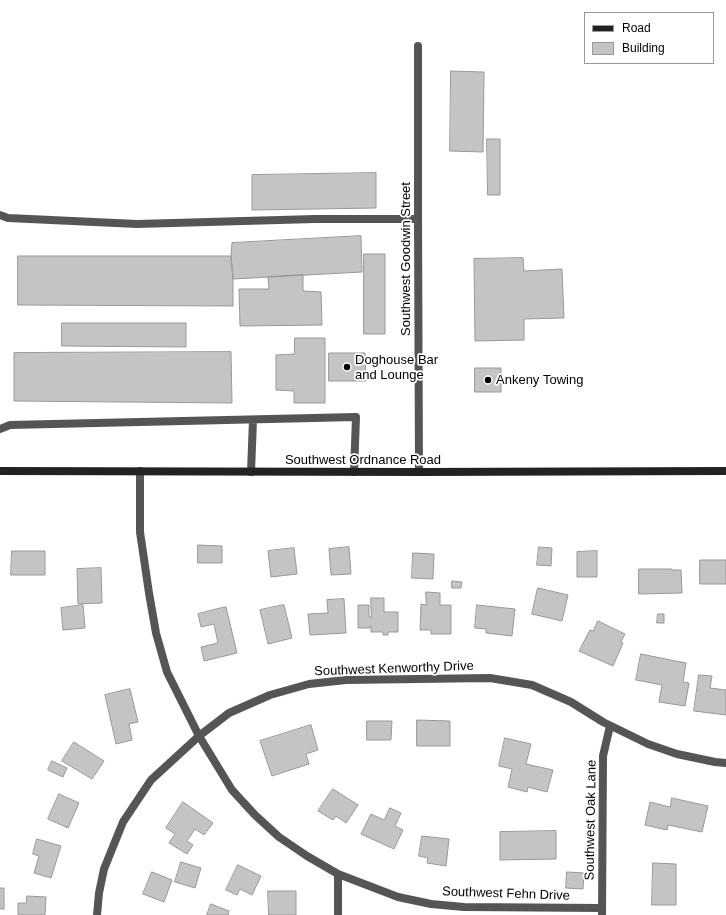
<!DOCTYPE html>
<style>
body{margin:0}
#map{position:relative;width:726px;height:915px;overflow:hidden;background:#fff;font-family:Helvetica,sans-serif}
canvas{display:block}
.legend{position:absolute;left:584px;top:12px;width:130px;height:52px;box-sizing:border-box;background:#fff;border:1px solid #999;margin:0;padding:5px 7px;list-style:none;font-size:12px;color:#000}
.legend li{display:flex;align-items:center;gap:8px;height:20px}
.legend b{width:20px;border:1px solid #999}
</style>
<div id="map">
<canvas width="726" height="915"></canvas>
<ul class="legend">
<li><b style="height:5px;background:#222"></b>Road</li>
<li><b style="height:11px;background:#c4c4c4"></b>Building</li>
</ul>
</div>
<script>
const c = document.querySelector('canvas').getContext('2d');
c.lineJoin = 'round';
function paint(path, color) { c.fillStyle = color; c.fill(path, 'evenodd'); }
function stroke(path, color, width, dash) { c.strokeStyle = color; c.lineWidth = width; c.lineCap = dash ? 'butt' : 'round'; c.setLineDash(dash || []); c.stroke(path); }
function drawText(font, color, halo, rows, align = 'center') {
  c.font = font + ' Helvetica,sans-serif'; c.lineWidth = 3.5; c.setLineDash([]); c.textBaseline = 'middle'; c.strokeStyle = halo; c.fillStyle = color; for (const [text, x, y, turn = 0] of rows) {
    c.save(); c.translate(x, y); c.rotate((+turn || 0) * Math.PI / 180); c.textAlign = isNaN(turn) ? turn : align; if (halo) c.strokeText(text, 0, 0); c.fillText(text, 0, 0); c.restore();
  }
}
const building = new Path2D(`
 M451 71 484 72 483 152 450 151Z
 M487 139H500V195H488Z
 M376 173V208L252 210V175Z
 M361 236 362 272 233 279 231 256 232 243Z
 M364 254H385V334H364Z
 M18 256H231L233 279V306L18 305Z
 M523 258 524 271 562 269 564 318 524 319V340L475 341 474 259Z
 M303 275V291L321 292 322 325 240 326 239 289H269L268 277Z
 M62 323H186V347L62 346Z
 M295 338H325V403H294V391L276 390V355L294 354Z
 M231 352 232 403 14 401V353Z
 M329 353H365L366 381H329Z
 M475 368H501V392H475Z
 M198 545 222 546V563H198Z
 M349 547 351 574 331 575 329 549Z
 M539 547 552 548 551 566 537 565Z
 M294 548 297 574 271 577 268 551Z
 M12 551H45V575H11Z
 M597 551V577H577V552Z
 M413 553 434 554 433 579 412 578Z
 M700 560H726V584H700Z
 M101 568 102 603 78 604 77 569Z
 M639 569H672V570H681L682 593 639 594Z
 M452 581 462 582 461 588H452Z
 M538 588 568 595 562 621 532 614Z
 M426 592 440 593V605H451V634H431V630H420L421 604 426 605Z
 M371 598H384V612H398V632H388V635H383V632H371V626H370V628H358V605H369V617H371Z
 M344 599 346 633 310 635 308 614 328 613 327 600Z
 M83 605 85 628 63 630 61 608Z
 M284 605 292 638 268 644 260 610Z
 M477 605 515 609 512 636 486 633V629L475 628Z
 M226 607 237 653 204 661 201 647 218 643 214 624 201 627 198 614Z
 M658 614H664V623H657Z
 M598 621 625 634 621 642 623 643 613 666 579 651 590 630 593 631Z
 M641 654 686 663 683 682 689 683 685 706 659 702 662 685 636 680Z
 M699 675 712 676 710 688 726 690V715L694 711Z
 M130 689 138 722 129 724 132 740 116 744 105 695Z
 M417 720 450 721V746H417Z
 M367 721H392L391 740H367Z
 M311 725 318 750 306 754 309 764 272 776 260 741Z
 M505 738 531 744 526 764 553 770 547 792 528 787 527 792 508 787 512 769 499 766Z
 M74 742 104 761 92 779 62 761Z
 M52 761 67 768 63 777 48 770Z
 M333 789 358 805 346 823 336 816 333 820 318 811Z
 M59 794 79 803 68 828 48 819Z
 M672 798 708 806 702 832 668 825 667 830 645 825 650 802 670 807Z
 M183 802 213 823 204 835 195 829 187 841 193 845 187 854 169 843 175 834 166 828Z
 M390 808 401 813 395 826 403 830 394 849 361 834 371 814 384 820Z
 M556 831V859L500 860V832Z
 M422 836 449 839 446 866 427 863 428 858 419 856Z
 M37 839 61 846 51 878 34 873 39 856 33 854Z
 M181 862 201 868 195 888 175 882Z
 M653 863 676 864V905H652Z
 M238 865 261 876 252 895 240 889 237 895 226 890Z
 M152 872 172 880 164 902 143 894Z
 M567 872 584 873 583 889 566 888Z
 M0 888H4V909H0Z
 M268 891H296V915H269Z
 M27 896 46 897 45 915H18V903H26Z
 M211 904 229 911 228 915H207Z`);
paint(building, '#c4c4c4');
stroke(building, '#999', 1);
stroke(new Path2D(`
 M0 215 8 218 137 224 315 219H418
 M0 429 10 425 356 417 354 472
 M251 472 253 420`), '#555', 8);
stroke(new Path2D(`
 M418 46V219L419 472
 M140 471V532L149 593 156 633 167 672 199 736 232 790 255 815 279 837 307 856 338 874 398 897 431 904 464 907 602 908
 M97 915 99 893 104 869 123 822 151 780 199 736 229 713 270 695 309 684 346 680 490 678 532 685 571 702 603 722 648 744 677 754 715 762 726 763
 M338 915V874
 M602 915 603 756 610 726`), '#555', 8);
stroke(new Path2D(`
 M0 471 419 472 726 471`), '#222', 8);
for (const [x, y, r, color] of [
 [347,367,4,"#000"],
 [488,380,4,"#000"]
]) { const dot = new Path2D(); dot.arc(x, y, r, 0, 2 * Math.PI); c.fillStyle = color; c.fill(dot); stroke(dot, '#fff', 1.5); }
drawText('13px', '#000', '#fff', [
 ["Southwest Goodwin Street",406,259,-90],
 ["Southwest Ordnance Road",363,460],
 ["Southwest Kenworthy Drive",394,669,-2],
 ["Southwest Oak Lane",591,820,-89],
 ["Southwest Fehn Drive",506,894,2]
]);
drawText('13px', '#000', '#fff', [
 ["Doghouse Bar",355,360],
 ["and Lounge",355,375],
 ["Ankeny Towing",496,380]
], 'left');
</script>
